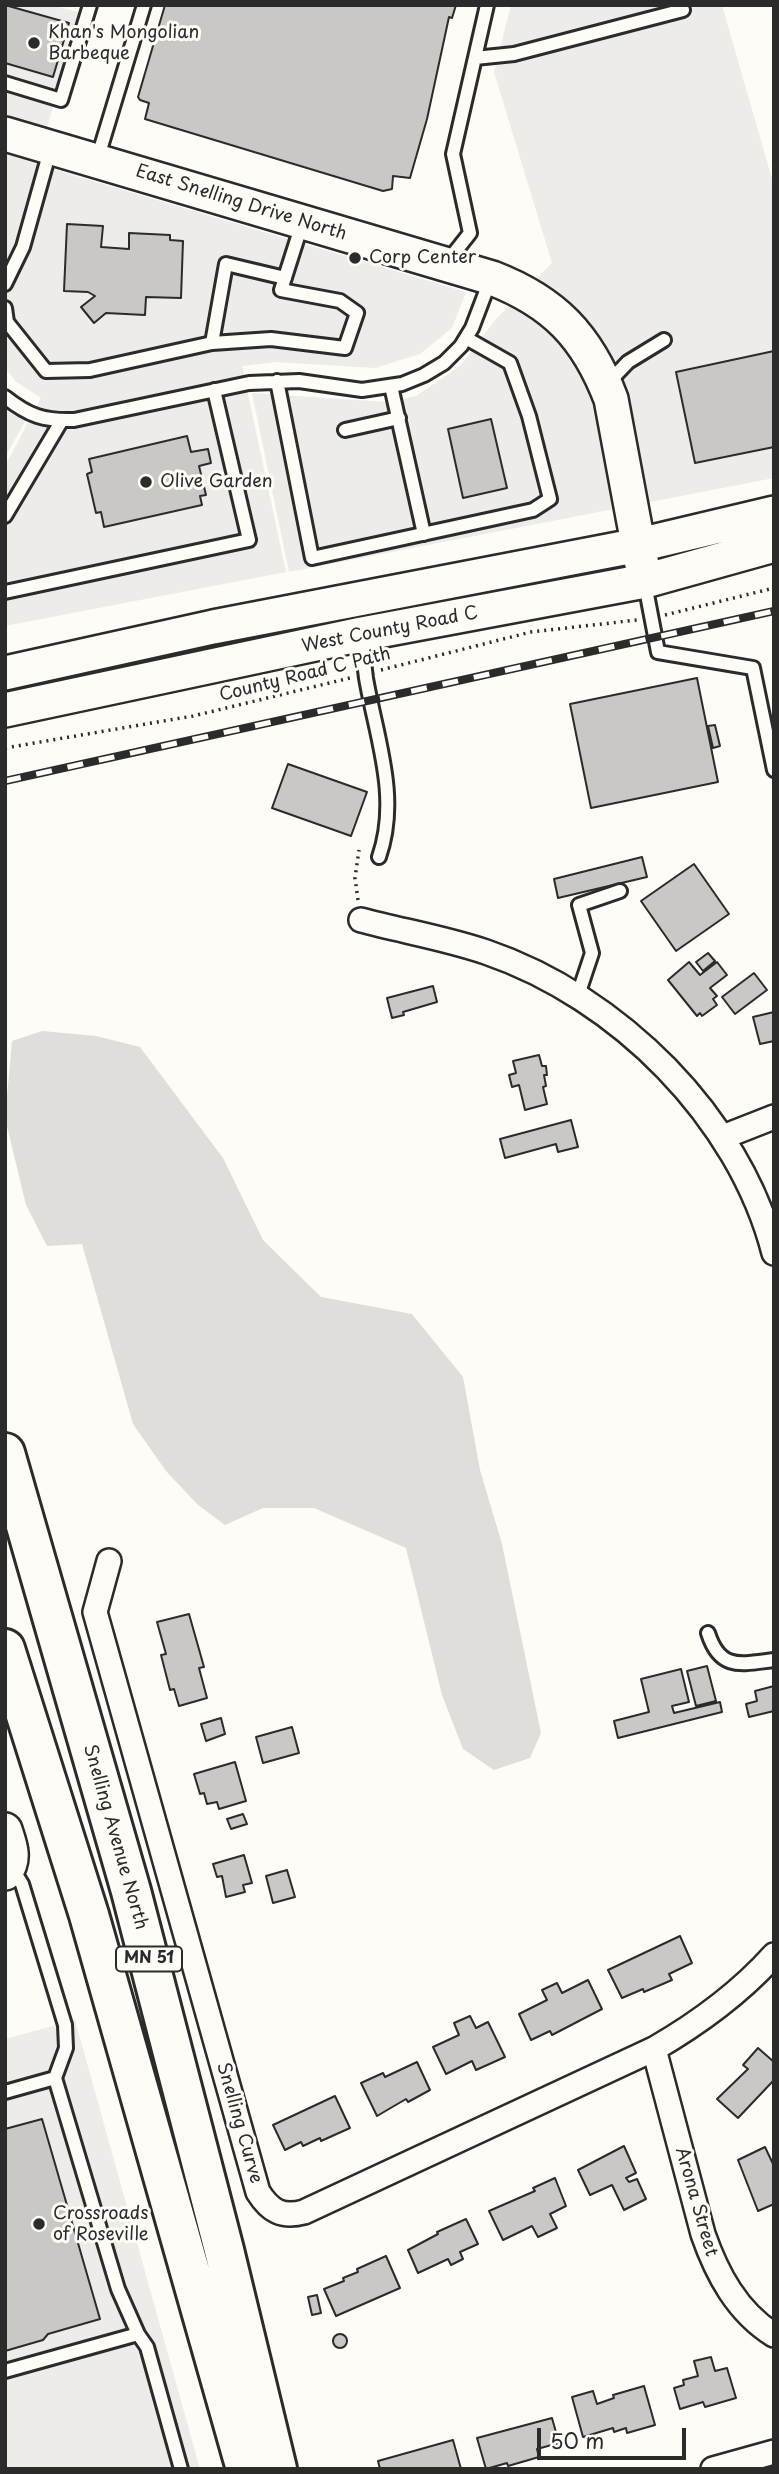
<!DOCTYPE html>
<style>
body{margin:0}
#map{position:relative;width:779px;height:2474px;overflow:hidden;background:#fdfcf7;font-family:"Playpen Sans",sans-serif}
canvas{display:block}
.frame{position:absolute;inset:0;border:7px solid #2b2b2b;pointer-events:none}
.scale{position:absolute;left:537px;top:2428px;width:149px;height:32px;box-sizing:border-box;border:4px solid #2b2b2b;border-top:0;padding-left:9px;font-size:21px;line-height:24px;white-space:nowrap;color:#2b2b2b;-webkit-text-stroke:5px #fdfcf7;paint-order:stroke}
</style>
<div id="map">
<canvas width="779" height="2474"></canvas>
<div class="frame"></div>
<div class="scale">50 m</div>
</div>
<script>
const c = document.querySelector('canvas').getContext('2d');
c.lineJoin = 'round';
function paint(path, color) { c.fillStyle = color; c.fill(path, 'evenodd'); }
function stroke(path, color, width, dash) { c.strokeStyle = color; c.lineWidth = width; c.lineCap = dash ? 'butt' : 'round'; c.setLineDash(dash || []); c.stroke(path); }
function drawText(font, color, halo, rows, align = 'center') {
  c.font = font + ' "Playpen Sans",sans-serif'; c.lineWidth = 6; c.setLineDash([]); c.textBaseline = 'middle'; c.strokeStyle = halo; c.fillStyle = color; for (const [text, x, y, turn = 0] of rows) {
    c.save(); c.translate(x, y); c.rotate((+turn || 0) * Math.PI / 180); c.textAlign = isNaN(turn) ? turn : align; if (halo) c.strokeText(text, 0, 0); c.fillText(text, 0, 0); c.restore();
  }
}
paint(new Path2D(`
 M5 5H52L81 13 36 164 466 292 452 328 420 354 375 368 276 362 242 366 286 572 5 626V466L41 398 15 381 5 367Z
 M511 5H722L774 186V478L289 572 252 393 387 402 416 396 460 366 496 319 552 263 494 72Z
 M5 404 26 420 5 457Z
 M75 2020 200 2469H5V2039Z`), '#edece8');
paint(new Path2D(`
 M42 1031 96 1036 140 1047 223 1158 263 1240 321 1297 412 1314 463 1377 480 1470 502 1544 541 1733 530 1758 494 1770 463 1749 442 1695 406 1548 314 1508H263L225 1525 197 1504 166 1471 133 1424 82 1244 47 1246 26 1205 5 1118 12 1041Z`), '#dfdeda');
const building = new Path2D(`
 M5 5 69 23 53 77 5 63Z
 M165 5H456L452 18 449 17 427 119 410 178 393 176 392 189 383 191 145 119 149 103 140 100 138 97Z
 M67 224 103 226 101 247 129 249V233L170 235V240L183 241 181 298 146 297 145 315 106 313 94 323 81 307 95 296 88 292 64 291Z
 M774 351V447L695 463 676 372Z
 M491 419 507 488 463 498 448 429Z
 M187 436 191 452 208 449 211 463 199 466 206 495 200 496 202 505 104 527 101 512 96 513 87 474 92 472 89 459Z
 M697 678 718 782 591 808 570 704Z
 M715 725 720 746 713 748 708 726Z
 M288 764 367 792 351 836 272 808Z
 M642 857 647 877 558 898 554 879Z
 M694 864 729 914 676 951 641 901Z
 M708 953 715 961 703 971 696 962Z
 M689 962 700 975 717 962 727 975 710 988 717 996 713 999 717 1005 702 1016 700 1013 697 1016 668 980Z
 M754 973 767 990 735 1014 722 997Z
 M433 986 437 1002 403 1012 404 1015 392 1018 387 998Z
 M774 1012V1041L760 1044 753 1017Z
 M539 1055 542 1066H546L547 1075H544L546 1086 543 1087 547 1104 525 1110 519 1085 512 1087 509 1075 516 1073 513 1061Z
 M571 1120 578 1147 558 1152 556 1144 505 1158 500 1139Z
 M189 1614 204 1667 199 1668 207 1698 179 1706 174 1689 170 1690 161 1655 166 1654 157 1622Z
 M707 1666 716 1701 696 1706 687 1671Z
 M681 1669 689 1702 672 1706 674 1713 720 1702 722 1712 618 1738 614 1721 649 1712 641 1679Z
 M774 1686V1711L749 1717 746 1704 757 1701 755 1691Z
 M221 1718 225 1734 206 1741 201 1724Z
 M292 1727 299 1753 263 1763 256 1737Z
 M235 1762 246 1801 219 1809 217 1802 207 1804 204 1793 200 1794 194 1774Z
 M243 1814 247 1824 231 1829 227 1819Z
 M244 1855 252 1883 243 1885 245 1892 226 1897 222 1876 217 1877 213 1864Z
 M287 1870 295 1897 273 1903 266 1876Z
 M680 1936 692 1963 669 1974 672 1980 644 1992 643 1989 622 1998 608 1970Z
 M588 1980 602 2009 552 2035 550 2031 531 2040 519 2014 547 2000 542 1990 557 1983 562 1993Z
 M470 2016 476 2028 488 2022 505 2057 476 2070 472 2061 446 2074 433 2047 459 2035 454 2023Z
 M758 2048 774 2062V2080L738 2118 717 2099 748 2069 743 2065Z
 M417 2062 430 2090 408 2102 406 2099 377 2116 361 2083 383 2073 385 2077Z
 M335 2096 350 2128 321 2141 320 2138 303 2146 301 2142 285 2150 273 2125Z
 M42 2119 100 2319 48 2334 43 2340 5 2351V2129Z
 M624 2146 636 2173 626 2178 629 2182 637 2179 646 2199 624 2210 612 2185 590 2195 578 2170Z
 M765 2147 774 2166V2204L758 2211 738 2160Z
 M555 2178 566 2206 550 2214 557 2228 538 2237 532 2226 503 2240 489 2211 535 2191 533 2188Z
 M466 2219 478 2244 460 2252 463 2259 451 2265 448 2259 418 2273 408 2250 438 2234 437 2232Z
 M386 2256 400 2288 336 2316 324 2289 344 2281 343 2278 358 2272 357 2269Z
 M317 2295 321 2313 312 2315 308 2297Z
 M333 2341a7 7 0 1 1 14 0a7 7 0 1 1-14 0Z
 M711 2357 715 2371 727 2368 736 2398 705 2407 703 2402 680 2409 674 2388 684 2385 683 2380 698 2376 694 2361Z
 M644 2386 655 2425 627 2433 626 2428 614 2432 613 2428 583 2437 572 2397 593 2391 597 2404 614 2398 613 2395Z
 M552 2418 559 2443 537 2449 539 2457 508 2466 507 2463 486 2469 477 2438Z
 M453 2440 461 2469H380L378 2461Z`);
paint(building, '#c9c8c4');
stroke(building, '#2b2b2b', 2);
const lane = new Path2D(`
 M475 58 514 54 683 10
 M5 83 61 100 90 5
 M97 160 144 5
 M448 261 470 233 453 154 487 5
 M5 284 23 247 51 147
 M5 308 7 322 46 371 90 370 212 343 271 339 345 348 357 313 340 301 281 290 302 224
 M212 343 226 264 285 278
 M277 381 312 558 533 510 550 499 529 416 510 363 466 338
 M608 383 628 362 664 340
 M391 386 424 534
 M5 397C29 416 44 421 74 420L249 383 299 381 362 390 402 384 424 375 444 363 461 346 472 328 491 278
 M345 430 399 418
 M5 516 62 420
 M645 584 658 652 753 668 774 770
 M5 592 249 540 214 390
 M362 635C363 649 364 663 366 678 376 737 400 797 379 857
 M577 998 592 953 579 905 620 891
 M708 1633C720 1671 741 1664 774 1660
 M12 1868 22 1884 65 2025 66 2048 55 2078 118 2289 138 2334 147 2347 181 2469
 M5 2092 55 2078
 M5 2371 138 2334`);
const street = new Path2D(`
 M361 920C402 931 445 938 486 952 618 997 739 1117 774 1253
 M723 1137 774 1117
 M109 1561 95 1612 258 2192C270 2211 282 2218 304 2212L654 2049C699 2023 739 1994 774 1955
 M654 2049 703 2234C717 2274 737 2312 774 2335
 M713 2469 774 2452`);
const secondary = new Path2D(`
 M5 134 492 278C554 302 587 336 611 399L645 581
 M5 673 213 627 639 545 774 513
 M5 710 362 634 645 581 774 545
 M5 1830C10 1845 16 1859 5 1873`);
const highway = new Path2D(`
 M5 1453 131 1891 224 2250 277 2469
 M5 1649 89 1915 246 2469`);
stroke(lane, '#2b2b2b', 18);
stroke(street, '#2b2b2b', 28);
stroke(secondary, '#2b2b2b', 38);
stroke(highway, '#2b2b2b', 44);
stroke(new Path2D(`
 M665 615 774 588
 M381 670 531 632 637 620
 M5 748 193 716 350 678
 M358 900 355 878 359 850`), '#2b2b2b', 3.5, [2, 5]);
stroke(lane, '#fdfcf7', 12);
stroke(street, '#fdfcf7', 23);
stroke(secondary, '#fdfcf7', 33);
stroke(highway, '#fdfcf7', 38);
const rail = new Path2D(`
 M5 781 774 611`);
stroke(rail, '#2b2b2b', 8);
stroke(rail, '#fdfcf7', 5, [16]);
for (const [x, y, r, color] of [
 [34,43,7,"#2b2b2b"],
 [355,258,7,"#2b2b2b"],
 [146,482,7,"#2b2b2b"],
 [39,2224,7,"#2b2b2b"]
]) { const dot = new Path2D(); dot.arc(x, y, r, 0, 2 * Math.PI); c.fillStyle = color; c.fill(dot); stroke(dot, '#fdfcf7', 2.5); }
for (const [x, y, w] of [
 [149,1959,66]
]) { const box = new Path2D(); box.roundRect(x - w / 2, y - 12.5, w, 25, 5); c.fillStyle = '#fdfcf7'; c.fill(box); stroke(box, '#2b2b2b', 2); }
drawText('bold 16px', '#2b2b2b', null, [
 ["MN 51",149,1959]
]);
drawText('18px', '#2b2b2b', '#fdfcf7', [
 ["Khan's Mongolian",48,33],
 ["Barbeque",48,54],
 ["Corp Center",369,258],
 ["Olive Garden",160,482],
 ["Crossroads",53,2214],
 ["of Roseville",53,2235]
], 'left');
drawText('18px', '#2b2b2b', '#fdfcf7', [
 ["East Snelling Drive North",241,203,17],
 ["West County Road C",390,630,-11],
 ["County Road C Path",305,675,-14],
 ["Snelling Avenue North",115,1837,74],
 ["Snelling Curve",239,2123,74],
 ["Arona Street",696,2202,74]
]);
</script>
